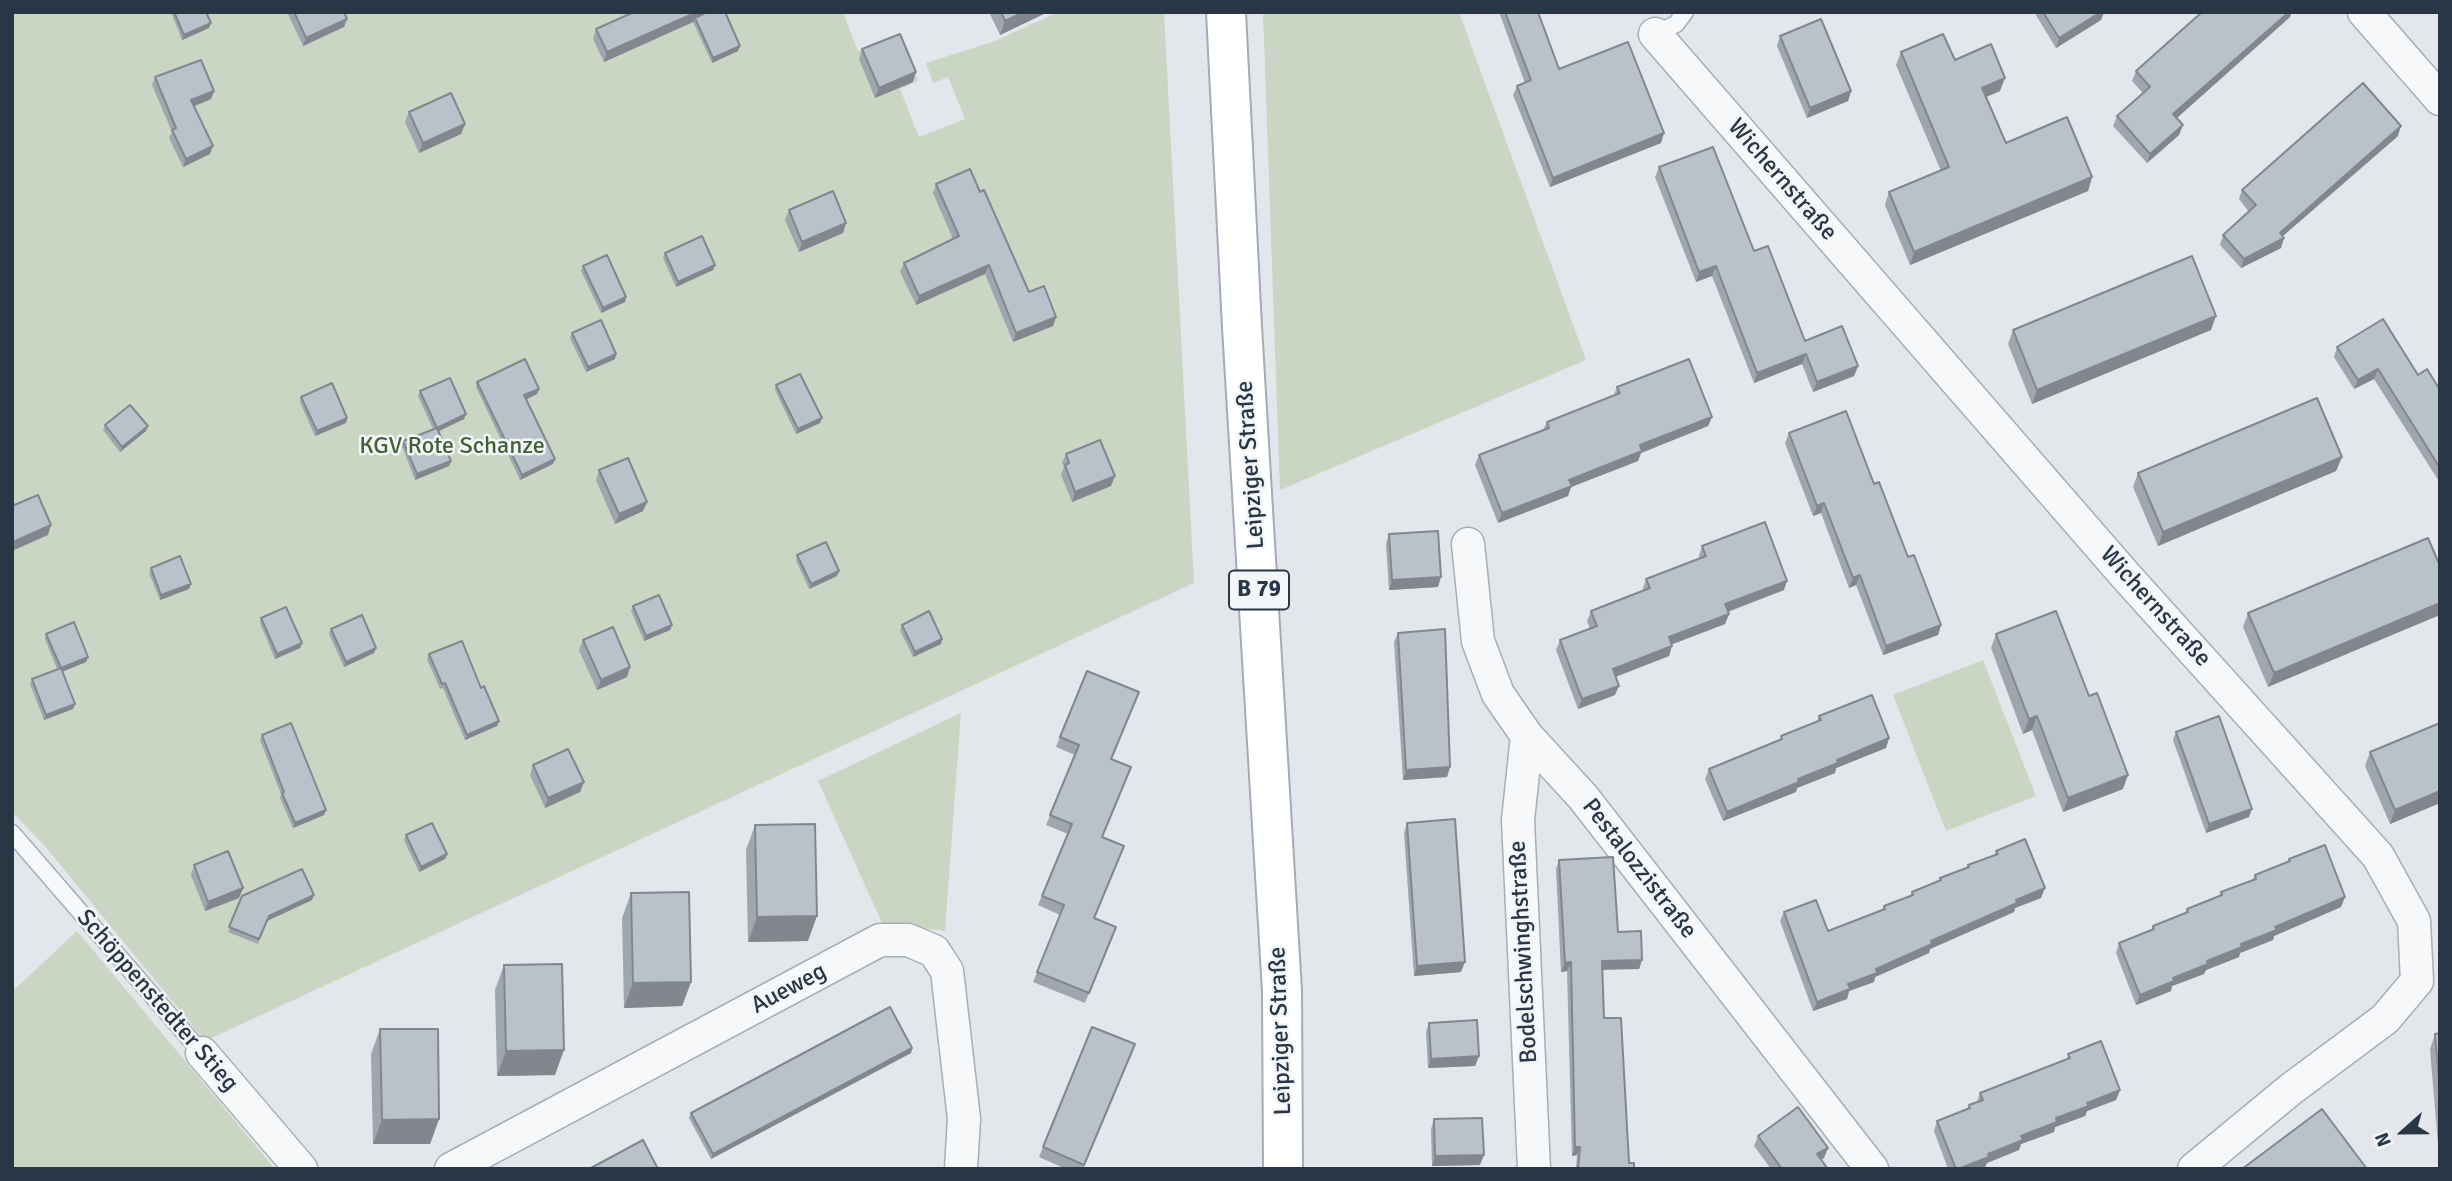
<!DOCTYPE html>
<meta charset="utf-8">
<style>
body{margin:0}
#map{position:relative;width:2452px;height:1181px;overflow:hidden;background:#e3e7ec;font-family:Signika,sans-serif}
canvas{display:block}
.frame{position:absolute;inset:0;border:14px solid #293645;pointer-events:none}
.north{position:absolute;left:2368px;top:1097px;width:70px;height:70px;-webkit-text-stroke:5px #f3f6f9;paint-order:stroke;rotate:249deg;font-size:19px;font-weight:700;line-height:28px;text-align:center;color:#293645}
.north::after{content:'';display:block;margin:auto;width:24px;height:32px;background:#293645;clip-path:polygon(50% 0,100% 100%,50% 72%,0 100%)}
</style>
<div id="map">
<canvas width="2452" height="1181"></canvas>
<div class="frame"></div>
<div class="north">N</div>
</div>
<script>
const c = document.querySelector('canvas').getContext('2d');
c.lineJoin = 'round';
function paint(path, color) { c.fillStyle = color; c.fill(path, 'evenodd'); }
function stroke(path, color, width, dash) { c.strokeStyle = color; c.lineWidth = width; c.lineCap = dash ? 'butt' : 'round'; c.setLineDash(dash || []); c.stroke(path); }
function drawText(font, color, halo, rows, align = 'center') {
  c.font = font + ' Signika,sans-serif'; c.lineWidth = 5; c.setLineDash([]); c.textBaseline = 'middle'; c.strokeStyle = halo; c.fillStyle = color; for (const [text, x, y, turn = 0] of rows) {
    c.save(); c.translate(x, y); c.rotate((+turn || 0) * Math.PI / 180); c.textAlign = isNaN(turn) ? turn : align; if (halo) c.strokeText(text, 0, 0); c.fillText(text, 0, 0); c.restore();
  }
}
paint(new Path2D(`
 M12 12H843L858 51 900 34 918 81 900 89 919 137 965 119 948 77 933 83 926 63 995 41 1058 12H1164L1194 583 205 1041 44 845 12 812Z
 M1263 12H1459L1586 360 1280 490Z
 M1983 660 2036 796 1946 831 1893 695Z
 M961 713 945 931 882 923 818 781Z
 M77 931 275 1169H12V987L15 989Z`), '#cad6c3');
const service = new Path2D(`
 M1655 34 1676 24 1685 12
 M12 833 202 1053`);
const minor = new Path2D(`
 M2364 12 2440 99
 M1655 34 2125 575 2378 856 2414 921 2417 981 2385 1019 2291 1089 2194 1169
 M1468 544 1478 641 1498 694 1527 736 1583 797 1872 1169
 M1527 736 1518 820 1534 1169
 M202 1053 301 1169
 M451 1169 880 940H908L934 951 947 971 964 1119 961 1169`);
const primary = new Path2D(`
 M1226 12 1242 327 1282 991 1283 1169`);
stroke(service, '#a7aeb7', 19);
stroke(minor, '#a7aeb7', 35);
stroke(primary, '#a1adb8', 42);
stroke(service, '#f6f8fa', 16);
stroke(minor, '#f6f8fa', 32);
stroke(primary, '#fff', 38);
paint(new Path2D(`
 M171 12H206L209 28 182 40Z
 M287 12H344V27L303 46Z
 M725 12 738 51 712 63 693 22 604 62 593 39 596 29Z
 M989 12H1048L1000 35Z
 M1499 12H1538L1559 69 1661 143 1550 187 1513 95 1517 86 1525 83Z
 M2034 12H2104L2101 20 2056 48Z
 M2290 17 2177 118 2179 135 2147 163 2113 126 2117 116 2143 93 2132 81 2136 71Z
 M1780 36 1851 91 1848 101 1807 118 1777 46Z
 M862 49 913 82 875 98 859 59Z
 M1901 52 1955 60 2000 91 1986 97 2006 143 2092 177 2088 191 1910 265 1885 205 1889 192 1941 171 1896 65Z
 M155 77 214 91 211 99 194 106 210 154 183 167 169 138 172 132 152 85Z
 M409 112 465 124 461 134 419 153 405 122Z
 M2398 136 2283 236 2281 248 2241 268 2220 245 2223 235 2249 212 2239 199 2242 190Z
 M1659 167 1754 251 1805 341 1858 366 1854 376 1813 392 1802 364 1754 383 1712 276 1696 282 1655 177Z
 M936 184 980 192 1029 292 1056 317 1053 326 1013 342 985 274 916 305 900 272 904 263 953 239 933 193Z
 M789 210 846 223 843 233 799 252 785 220Z
 M665 253 715 265 713 270 676 287 663 258Z
 M583 266 626 297 625 302 601 313 581 271Z
 M2013 330H2211L2032 404 2008 344Z
 M572 333 616 354 615 359 586 372 570 338Z
 M2337 347 2418 375 2440 390V483L2374 379 2354 389 2334 357Z
 M477 382 539 389 537 394 526 399 553 464 520 480 476 387Z
 M776 385 822 418 820 423 796 434 775 390Z
 M1617 387 1712 417 1708 426 1641 453 1638 461 1571 487 1568 496 1498 523 1475 465 1479 455 1543 430 1547 422 1614 395Z
 M420 391 464 419 438 431 451 461 449 466 415 480 402 446 403 441 433 429 418 396Z
 M301 397 347 418 346 423 315 436 300 402Z
 M105 425 146 431 120 452 103 430Z
 M1789 433 1874 484 1908 557 1941 625 1938 635 1883 655 1856 585 1849 588 1821 513 1813 516 1785 443Z
 M1066 454 1111 486 1072 502 1061 475 1064 467 1062 463Z
 M2342 457 2336 471 2158 546 2133 487 2138 473Z
 M599 470 647 502 643 511 615 524 596 480Z
 M1389 534 1438 587 1389 590 1386 544Z
 M2428 538 2268 687 2243 627 2248 613Z
 M1702 546 1784 590 1728 612 1729 614 1725 624 1672 644 1669 656 1616 677 1615 695 1578 709 1556 650 1560 640 1590 629 1587 621 1591 611 1644 591 1643 588 1646 579 1700 558 1699 556Z
 M797 555 837 576 809 589 796 560Z
 M151 568 191 584 189 589 160 600 149 573Z
 M633 606 672 625 670 630 644 641 631 611Z
 M261 618 302 643 300 648 275 659 260 623Z
 M902 625 942 639 941 644 913 657 900 630Z
 M331 629 376 648 374 653 344 667 329 634Z
 M1398 633 1450 767 1447 777 1403 780 1394 642Z
 M46 634 88 657 86 662 62 672 75 704 73 709 44 720 30 684 32 679 57 669 45 639Z
 M1996 634 2089 696 2123 789 2063 812 2032 730 2023 734 1991 648Z
 M583 640 630 667 627 677 597 690 579 650Z
 M429 654 481 688 499 721 497 726 465 740 443 688 440 689 427 659Z
 M1819 716 1889 738 1886 748 1836 768 1835 773 1797 788 1796 792 1723 821 1705 779 1709 769 1780 740 1781 736 1817 721Z
 M2440 723V803L2390 824 2365 766 2370 752Z
 M2176 732 2249 817 2206 833 2173 740Z
 M262 735 324 815 293 828 280 798 281 794 260 740Z
 M1060 737 1112 759 1102 837 1120 856 1094 918 1116 927 1085 1003 1033 982 1060 915 1038 905 1068 834 1046 825 1075 755 1056 747Z
 M533 765 584 782 580 792 545 808 530 775Z
 M1407 823 1461 972 1414 976 1404 833Z
 M755 825 808 941 748 942 746 850Z
 M406 835 447 854 445 859 419 872 404 840Z
 M1996 851 2041 898 2015 908 2014 912 1930 949 1929 953 1875 977 1874 982 1849 991 1847 999 1813 1011 1780 921 1784 912 1828 931 1882 910 1884 906 1910 896 1912 892 1939 881 1940 878 1967 868 1968 865 1995 855Z
 M2289 859 2341 907 2274 936 2273 940 2240 953 2239 957 2206 970 2204 974 2172 986 2171 991 2136 1005 2116 953 2119 943 2151 930 2153 926 2185 913 2187 909 2219 896 2221 892 2253 880 2255 875 2288 862Z
 M1559 860 1618 932 1642 960 1639 969H1602L1604 1018 1629 1163 1634 1169H1576L1577 1155 1572 1156 1567 971 1561 972 1556 869Z
 M194 865 243 888 239 898 205 911 191 875Z
 M631 893 691 982 682 1006 624 1008 622 918Z
 M242 896 312 900 267 921 258 944 228 932Z
 M504 965 555 1075 497 1076 495 990Z
 M1429 1023 1479 1056 1475 1066 1428 1068 1426 1032Z
 M380 1029 439 1119 430 1144H373L371 1054Z
 M2440 1033V1169L2430 1049 2435 1034Z
 M912 1048 911 1053 711 1159 689 1118 691 1113Z
 M1132 1053 1083 1169H1066L1039 1157 1043 1147Z
 M2068 1054 2120 1090 2116 1100 2087 1111 2085 1116 2055 1127 2054 1132 2021 1144 2019 1150 1987 1163 1985 1167 1981 1169H1948L1934 1131 1937 1121 1967 1109 1969 1105 1977 1102 1980 1093 2067 1059Z
 M1434 1119 1480 1165 1432 1166 1431 1129Z
 M1758 1136 1824 1158 1821 1160 1828 1169H1771L1754 1146Z`), '#9fa6ae');
paint(new Path2D(`
 M697 12H712L695 18 693 22 604 62 607 52Z
 M1024 12H1048L1000 35 1005 21Z
 M2101 12H2104L2101 20 2056 48 2059 38Z
 M2289 12H2292L2290 17 2170 124 2173 114Z
 M347 19 344 27 303 46 306 38Z
 M211 23 209 28 182 40 184 35Z
 M740 46 738 51 712 63 713 58Z
 M916 72 913 82 875 98 879 88Z
 M2005 78 2000 91 1977 101 1982 88Z
 M214 91 211 99 188 109 191 100Z
 M1851 91 1848 101 1807 118 1810 108Z
 M465 124 461 134 419 153 423 143Z
 M2183 125 2179 135 2147 163 2150 154Z
 M2401 126 2398 136 2277 241 2284 238 2281 248 2241 268 2244 259 2280 233Z
 M1664 133 1661 143 1550 187 1553 178Z
 M213 146 210 154 183 167 186 159Z
 M2092 177 2088 191 1910 265 1914 252Z
 M846 223 843 233 799 252 802 242Z
 M715 265 713 270 676 287 678 282Z
 M989 265 985 274 916 305 919 296Z
 M1716 266 1712 276 1696 282 1699 272Z
 M626 297 625 302 601 313 603 308Z
 M2216 316 2211 330 2032 404 2037 390Z
 M1056 317 1053 326 1013 342 1016 333Z
 M616 354 615 359 586 372 588 367Z
 M1806 354 1802 364 1754 383 1757 373Z
 M1858 366 1854 376 1813 392 1817 382Z
 M2378 369 2374 379 2354 389 2358 380Z
 M539 389 537 394 523 401 524 395Z
 M466 414 464 419 435 433 437 428Z
 M1712 417 1708 426 1641 453 1638 461 1571 487 1568 496 1498 523 1502 513 1569 480 1640 445Z
 M347 418 346 423 315 436 317 431Z
 M822 418 820 423 796 434 798 429Z
 M148 426 146 431 120 452 122 447Z
 M2342 457 2336 471 2158 546 2163 532Z
 M555 459 553 464 520 480 522 475Z
 M451 461 449 466 415 480 417 474Z
 M1115 476 1111 486 1072 502 1075 492Z
 M647 502 643 511 615 524 619 514Z
 M1824 503 1821 513 1813 516 1817 506Z
 M51 525 48 535 12 551 13 542Z
 M839 571 837 576 809 589 811 584Z
 M1860 575 1856 585 1849 588 1853 578Z
 M1441 577 1438 587 1389 590 1392 580Z
 M1787 581 1784 590 1721 614 1725 604Z
 M191 584 189 589 160 600 161 595Z
 M2440 603V615L2268 687 2274 673Z
 M1729 614 1725 624 1665 647 1669 637Z
 M672 625 670 630 644 641 646 636Z
 M1941 625 1938 635 1883 655 1886 646Z
 M942 639 941 644 913 657 915 652Z
 M302 643 300 648 275 659 277 654Z
 M1672 646 1669 656 1609 679 1613 669Z
 M376 648 374 653 344 667 346 662Z
 M88 657 86 662 59 673 61 668Z
 M630 667 627 677 597 690 601 680Z
 M1619 686 1615 695 1578 709 1582 699Z
 M75 704 73 709 44 720 46 715Z
 M2037 716 2032 730 2023 734 2029 719Z
 M499 721 497 726 465 740 467 735Z
 M1889 738 1886 748 1836 768 1835 773 1797 788 1796 792 1723 821 1727 812 1798 779 1837 760Z
 M1450 767 1447 777 1403 780 1406 770Z
 M2128 775 2123 789 2063 812 2068 798Z
 M584 782 580 792 545 808 548 798Z
 M2440 791V803L2390 824 2395 810Z
 M2252 809 2249 817 2206 833 2209 824Z
 M326 810 324 815 293 828 295 823Z
 M447 854 445 859 419 872 421 867Z
 M243 888 239 898 205 911 208 902Z
 M2045 888 2041 898 2015 908 2014 912 1930 949 1929 953 1875 977 1874 982 1849 991 1847 999 1813 1011 1817 1002 1876 969 2016 900Z
 M314 895 312 900 267 921 258 944 269 916Z
 M2345 897 2341 907 2274 936 2273 940 2240 953 2239 957 2206 970 2204 974 2172 986 2171 991 2136 1005 2140 995 2275 927Z
 M817 916 808 941 748 942 757 917Z
 M1642 960 1639 969 1598 970 1602 961Z
 M1465 962 1461 972 1414 976 1417 966Z
 M1571 962 1567 971 1561 972 1565 963Z
 M691 982 682 1006 624 1008 633 983Z
 M912 1048 911 1053 711 1159 713 1154Z
 M564 1050 555 1075 497 1076 506 1051Z
 M1479 1056 1475 1066 1428 1068 1431 1059Z
 M2120 1090 2116 1100 2087 1111 2085 1116 2055 1127 2054 1132 2021 1144 2019 1150 1987 1163 1985 1167 1981 1169H1958L2021 1136 2087 1103Z
 M439 1119 430 1144H373L382 1120Z
 M1575 1147H1580L1577 1155 1572 1156Z
 M1828 1148 1824 1158 1814 1163 1817 1154Z
 M1484 1155 1480 1165 1432 1166 1435 1156Z`), '#82878d');
const building = new Path2D(`
 M174 12H206L211 23 184 35Z
 M294 12H344L347 19 306 38Z
 M634 12H697L607 52 596 29Z
 M707 12H725L740 46 713 58 695 18Z
 M1001 12H1024L1005 21Z
 M1505 12H1538L1559 69 1628 42 1664 133 1553 178 1517 86 1531 80Z
 M2043 12H2101L2059 38Z
 M2202 12H2289L2173 114 2183 125 2150 154 2117 116 2150 87 2136 71Z
 M1821 19 1851 91 1810 108 1780 36Z
 M900 34 916 72 879 88 862 49Z
 M1943 34 1955 60 1991 44 2005 78 1982 88 2006 143 2067 117 2092 177 1914 252 1889 192 1949 167 1901 52Z
 M201 60 214 91 191 100 213 146 186 159 172 130 176 128 155 77Z
 M2363 83 2401 126 2280 233 2284 238 2244 259 2223 235 2256 205 2242 190Z
 M451 93 465 124 423 143 409 112Z
 M1713 147 1754 251 1768 246 1805 341 1842 326 1858 366 1817 382 1806 354 1757 373 1716 266 1699 272 1659 167Z
 M970 169 980 192 984 190 1029 292 1044 286 1056 317 1016 333 989 265 919 296 904 263 959 236 936 184Z
 M833 191 846 223 802 242 789 210Z
 M702 236 715 265 678 282 665 253Z
 M607 255 626 297 603 308 583 266Z
 M2192 256 2216 316 2037 390 2013 330Z
 M2383 319 2418 375 2427 369 2440 390V468L2378 369 2358 380 2337 347Z
 M601 320 616 354 588 367 572 333Z
 M525 359 539 389 524 395 555 459 522 475 477 382Z
 M1689 359 1712 417 1640 445 1642 451 1569 480 1572 486 1502 513 1479 455 1549 428 1547 422 1620 393 1617 387Z
 M800 374 822 418 798 429 776 385Z
 M450 378 466 414 437 428 420 391Z
 M332 383 347 418 317 431 301 397Z
 M2317 398 2342 457 2163 532 2138 473Z
 M130 405 148 426 122 447 105 425Z
 M1846 411 1874 484 1879 482 1908 557 1914 555 1941 625 1886 646 1860 575 1853 578 1824 503 1817 506 1789 433Z
 M437 428 451 461 417 474 403 441Z
 M1100 440 1115 476 1075 492 1065 465 1069 463 1066 454Z
 M628 458 647 502 619 514 599 470Z
 M38 495 51 525 13 542 12 506Z
 M1765 522 1787 581 1725 604 1729 614 1669 637 1672 646 1613 669 1619 686 1582 699 1560 640 1597 626 1591 611 1650 588 1646 579 1706 556 1702 546Z
 M1438 531 1441 577 1392 580 1389 534Z
 M2428 538 2440 566V603L2274 673 2248 613Z
 M826 542 839 571 811 584 797 555Z
 M180 556 191 584 161 595 151 568Z
 M659 595 672 625 646 636 633 606Z
 M286 607 302 643 277 654 261 618Z
 M929 611 942 639 915 652 902 625Z
 M2056 611 2089 696 2097 693 2128 775 2068 798 2037 716 2029 719 1996 634Z
 M362 615 376 648 346 662 331 629Z
 M74 622 88 657 61 668 46 634Z
 M613 627 630 667 601 680 583 640Z
 M1445 629 1450 767 1406 770 1398 633Z
 M462 641 481 688 484 686 499 721 467 735 445 683 442 684 429 654Z
 M61 668 75 704 46 715 32 679Z
 M1087 671 1139 692 1111 759 1131 767 1102 837 1124 846 1094 918 1116 927 1089 993 1037 972 1064 905 1042 896 1072 824 1050 815 1079 745 1060 737Z
 M1872 695 1889 738 1837 760 1838 763 1798 779 1799 782 1727 812 1709 769 1782 739 1781 736 1821 720 1819 716Z
 M2219 716 2252 809 2209 824 2176 732Z
 M291 723 326 810 295 823 282 793 284 792 262 735Z
 M2440 723V791L2395 810 2370 752Z
 M568 749 584 782 548 798 533 765Z
 M1455 819 1465 962 1417 966 1407 823Z
 M432 823 447 854 421 867 406 835Z
 M815 824 817 916 757 917 755 825Z
 M2025 839 2045 888 2016 900 2017 903 1931 941 1932 944 1876 969 1877 973 1848 984 1850 989 1817 1002 1784 912 1816 900 1828 931 1885 909 1884 906 1913 895 1912 892 1941 880 1940 878 1969 867 1968 865 1998 854 1996 851Z
 M2325 845 2345 897 2275 927 2277 930 2241 944 2242 947 2207 961 2208 964 2173 978 2174 981 2140 995 2119 943 2154 929 2153 926 2188 912 2187 909 2222 895 2221 892 2256 879 2255 875 2290 861 2289 859Z
 M228 851 243 888 208 902 194 865Z
 M1613 857 1618 932 1641 931 1642 960 1602 961 1604 1018H1621L1629 1163H1634V1169H1578L1580 1147H1575L1571 962 1565 963 1559 860Z
 M302 869 314 895 269 916 259 939 229 927 242 896Z
 M689 892 691 982 633 983 631 893Z
 M562 964 564 1050 506 1051 504 965Z
 M890 1007 912 1048 713 1154 691 1113Z
 M1477 1020 1479 1056 1431 1059 1429 1023Z
 M1092 1027 1135 1044 1084 1165 1043 1147Z
 M380 1029H438L439 1119 382 1120Z
 M2440 1033V1091L2435 1034Z
 M2101 1041 2120 1090 2087 1103 2089 1106 2056 1118 2057 1122 2021 1136 2023 1140 1988 1154 1989 1157 1958 1169H1956L1937 1121 1970 1108 1969 1105 1983 1100 1980 1093 2070 1058 2068 1054Z
 M1798 1107 1828 1148 1817 1154 1828 1169H1782L1758 1136Z
 M2322 1109 2367 1169H2242Z
 M1482 1118 1484 1155 1435 1156 1434 1119Z
 M643 1140 658 1169H589Z`);
paint(building, '#b9c1ca');
stroke(building, '#82878d', 2);
for (const [x, y, w] of [
 [1259,590,60]
]) { const box = new Path2D(); box.roundRect(x - w / 2, y - 19.5, w, 39, 5); c.fillStyle = '#f3f6f9'; c.fill(box); stroke(box, '#293645', 2); }
drawText('bold 23px', '#293645', null, [
 ["B 79",1259,590]
]);
drawText('24px', '#293645', '#f3f6f9', [
 ["Wichernstraße",1782,180,49],
 ["Leipziger Straße",1251,465,-94],
 ["Wichernstraße",2155,607,48],
 ["Pestalozzistraße",1639,869,52],
 ["Bodelschwinghstraße",1524,952,-93],
 ["Aueweg",789,989,-28],
 ["Schöppenstedter Stieg",157,1001,49],
 ["Leipziger Straße",1281,1031,-92]
]);
drawText('24px', '#426236', '#f3f6f9', [
 ["KGV Rote Schanze",452,447]
]);
</script>
